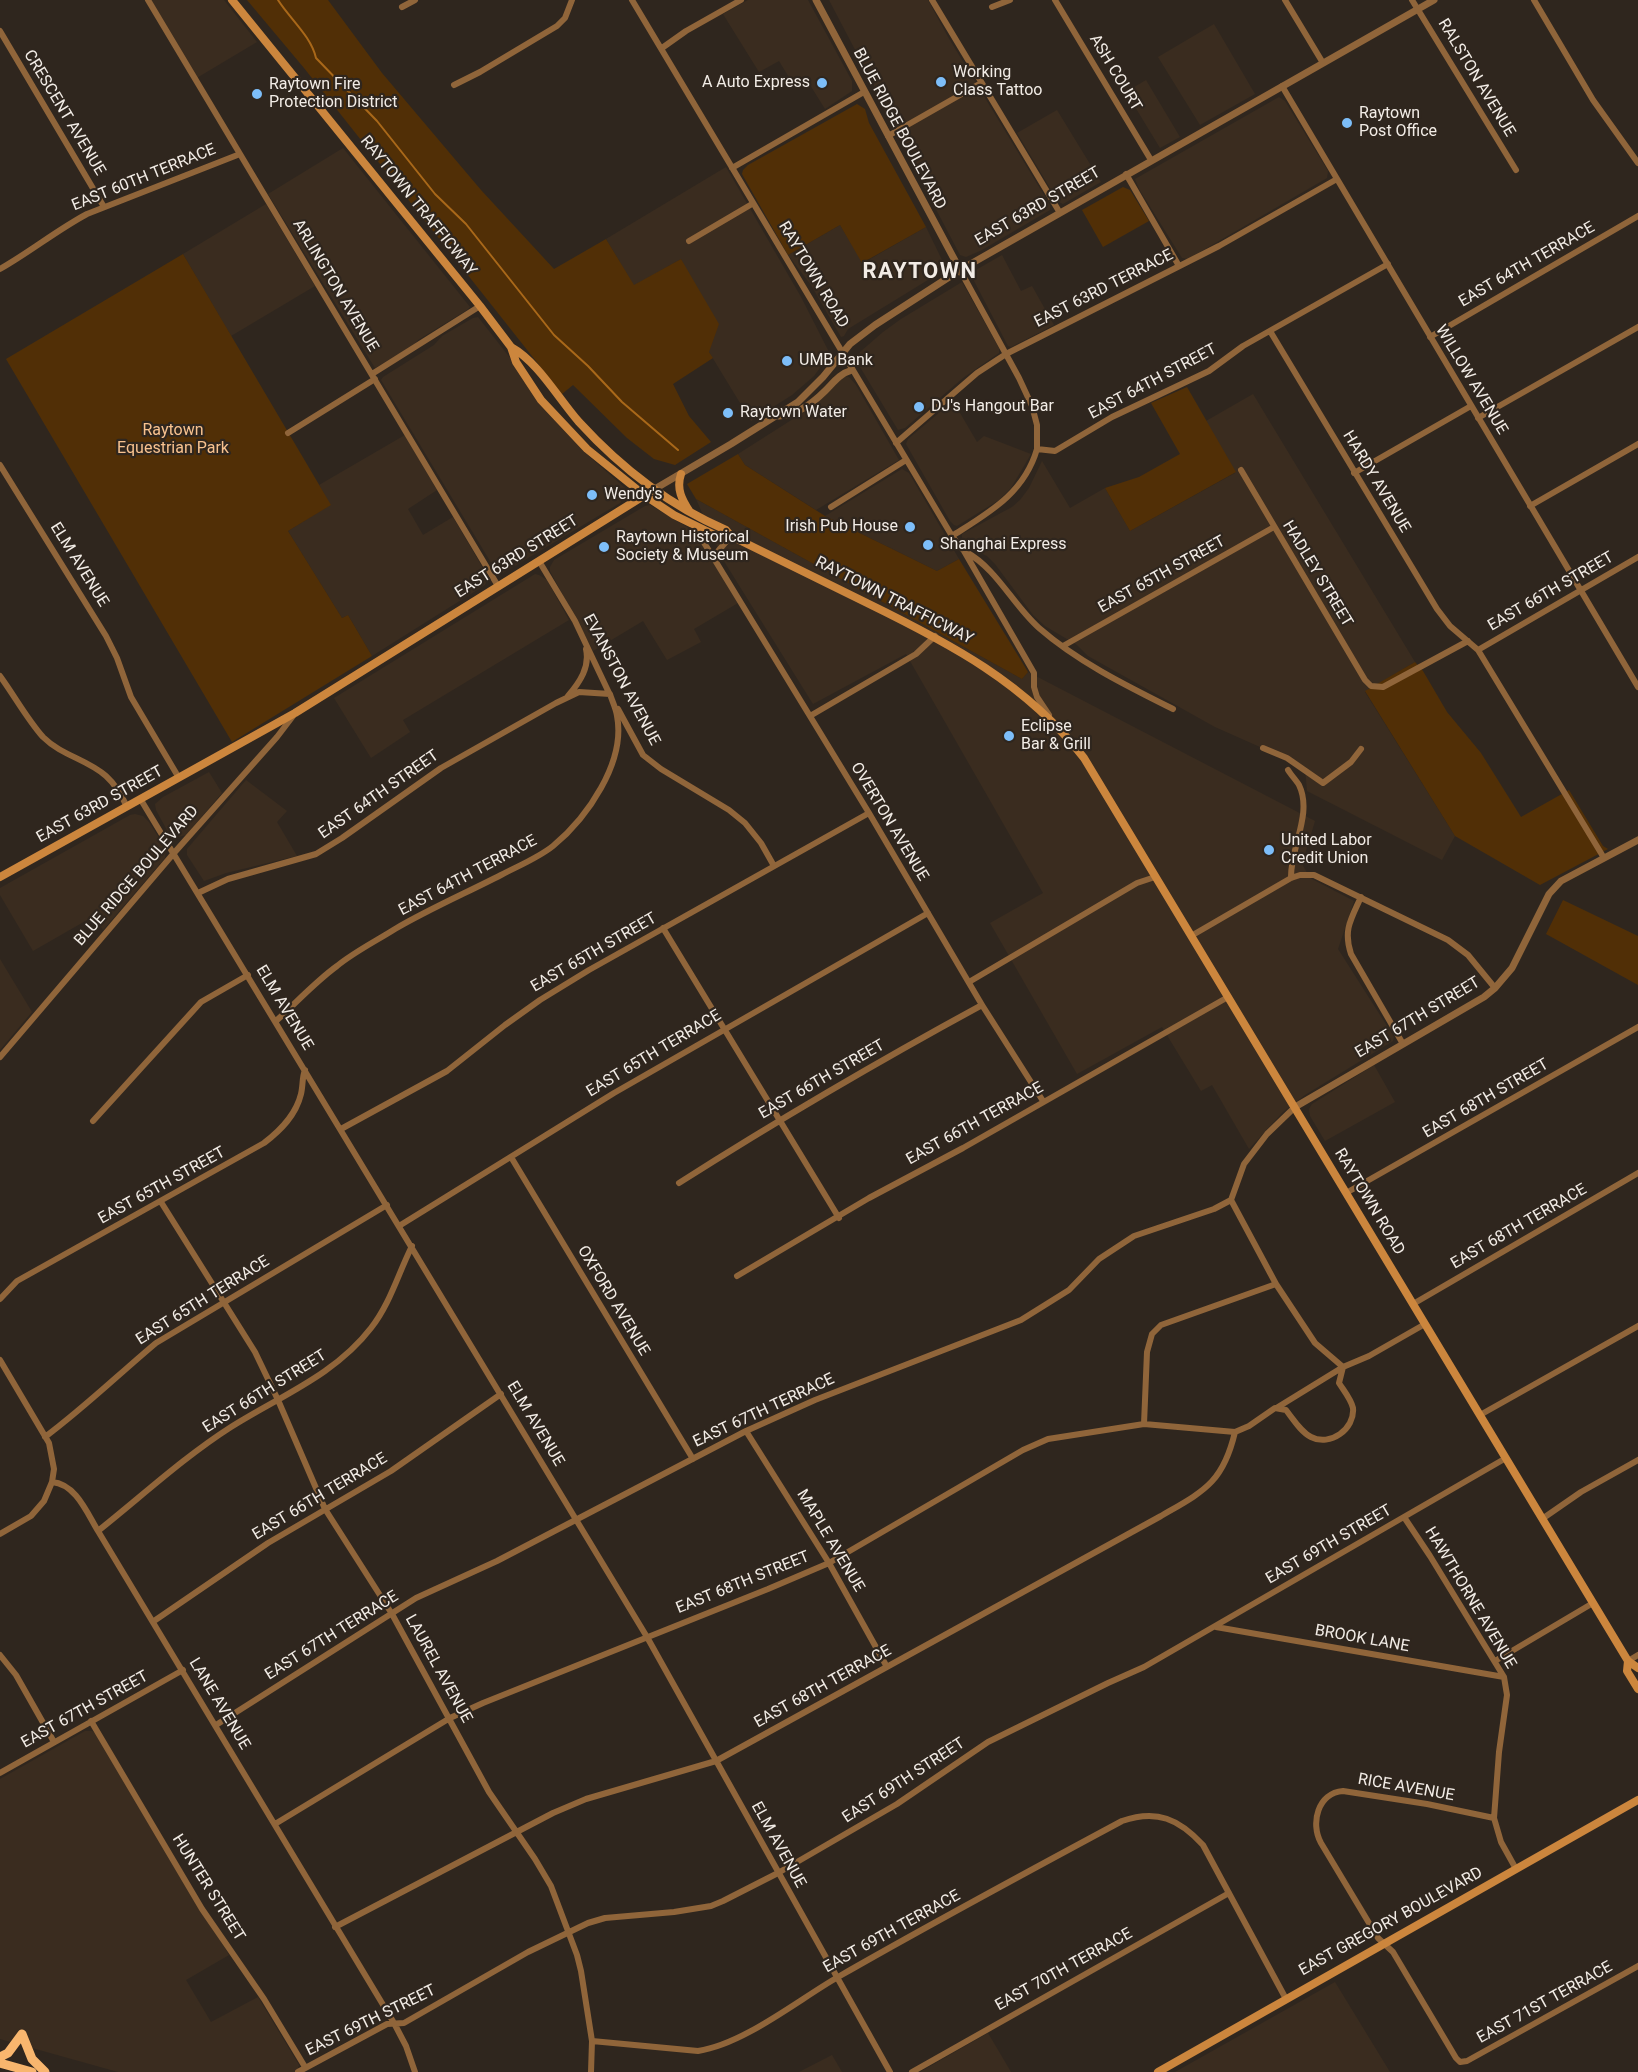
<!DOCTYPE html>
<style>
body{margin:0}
canvas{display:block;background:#2f261e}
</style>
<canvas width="1638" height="2072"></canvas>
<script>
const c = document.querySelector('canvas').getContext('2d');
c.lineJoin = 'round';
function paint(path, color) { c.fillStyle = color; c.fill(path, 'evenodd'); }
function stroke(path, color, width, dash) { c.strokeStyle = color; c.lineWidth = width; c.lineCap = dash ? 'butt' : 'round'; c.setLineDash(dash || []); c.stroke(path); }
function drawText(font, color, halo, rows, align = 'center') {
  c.font = font + ' Roboto,sans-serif'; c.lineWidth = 4.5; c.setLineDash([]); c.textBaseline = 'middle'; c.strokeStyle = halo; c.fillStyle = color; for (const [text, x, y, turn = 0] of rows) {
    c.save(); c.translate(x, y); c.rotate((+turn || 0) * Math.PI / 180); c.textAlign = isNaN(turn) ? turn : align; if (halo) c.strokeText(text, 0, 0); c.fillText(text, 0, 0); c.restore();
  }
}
paint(new Path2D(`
 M149 0H224L257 42 195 79Z
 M748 0H808L852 81V91L825 109 807 80 795 87 779 61 759 72 723 14Z
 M829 0H928L948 37 1050 205V210L982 250 966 257 960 255 884 110 873 84Z
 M1214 24 1255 94 1200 125 1158 57Z
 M1146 80 1180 137 1160 148 1126 92Z
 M1279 97 1285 101 1328 171 1327 178 1188 259 1182 258 1139 189 1135 179Z
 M1057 110 1101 182 1063 204 1059 202 1056 198 1017 133Z
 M343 148 470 307 467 310 418 340 413 346 375 368 268 194Z
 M726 167 801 297 830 354 814 376 792 395 751 421 709 352 681 259 634 286 606 239Z
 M266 204 315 286 231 336 183 254Z
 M840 225 863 263 926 227 942 260 940 270 936 275 848 329 844 336 841 337 811 285 788 255Z
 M1002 255 1021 291 1032 286 1054 325 1011 347 1008 346 972 277 974 271Z
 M962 282 999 348V353L963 378 905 428 898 430 857 362 858 357 860 352 883 332 901 319Z
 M478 317 583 451 625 488 627 494 620 503 503 573 496 571 381 380 383 377 434 345 442 336 473 318Z
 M846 376 850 378 856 385 899 460 816 510 745 465 738 454 804 412 841 378Z
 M1253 394 1415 662 1365 692 1455 836 1442 860 1307 791 1305 767 1215 727 1088 656 1077 645 1045 626 1033 615 995 564 987 556 970 548 962 538V534L1012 507 1020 500 1029 488 1042 461 1070 508 1105 488 1130 531 1235 473 1206 421Z
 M953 401 977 442 984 436 1031 454 1011 488 999 500 957 526 954 525 950 521 906 444 908 439Z
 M405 435 437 490 408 509 423 535 453 517 487 575V580L485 585 372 656 348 615 342 618 288 531 330 505 319 485Z
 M902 469 909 473 959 559 937 571 825 516Z
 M696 499 1022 679 1028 672 1315 821 1302 864 1310 878 1354 901 1338 949 1394 1037 1393 1041 1305 1095 1283 1112 1249 1149 1212 1085 1201 1091 1162 1027 1077 1074 990 923 1043 893 906 654 813 704 722 558Z
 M650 505 697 533 738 603 694 629 701 642 667 660 643 621 593 651 550 571V567L554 560 645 506Z
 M535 574 539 575 547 580 569 620 403 720 410 732 371 758 334 698Z
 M209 772 222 793 186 835 175 838 168 832 156 810 155 804 163 797Z
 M246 780 287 811 277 822 297 856 226 873 204 881 187 855V849Z
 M135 814 143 816 149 822 166 849 165 858 103 930 94 916 33 951 0 895V888L130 815Z
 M0 959 32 1012 0 1050Z
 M1374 1065 1395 1102 1325 1141 1310 1116 1309 1109 1312 1104Z
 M85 1731H92L98 1735 229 1955 186 1980 211 2022 258 1997 299 2065 298 2069 294 2072H118L0 2039V1779Z
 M1335 1982 1390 2072H1175Z
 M988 2033 1011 2072H920Z
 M832 2055 842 2072H799Z`), '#3a2c1f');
paint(new Path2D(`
 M247 0H328L382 73 481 190 554 269 606 239 634 285 681 259 719 324 709 352 713 358 673 384 689 416 711 442 675 465 654 459 627 438 573 385 562 394 304 68Z
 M857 104 865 109 869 123 926 227 862 263 840 225 788 255 742 174 743 170 748 165Z
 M1123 187 1130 190 1149 221 1103 247 1082 210Z
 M183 254 331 505 288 531 342 618 348 615 372 656 232 742 6 359Z
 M1187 387 1236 472 1130 531 1105 488 1139 477 1180 454 1151 403Z
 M738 454 745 465 825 516 937 571 959 559 1028 672 1022 679 696 499 687 484Z
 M1415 662 1423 671 1447 712 1481 753 1521 817 1569 790 1603 846 1608 849 1540 885 1455 836 1365 691Z
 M1563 900 1638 936V985L1546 934Z`), '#512f06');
stroke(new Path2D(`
 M278 0C290 19 311 36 316 58L377 121 435 194 466 224 554 335 588 366 622 402 678 450`), '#a96819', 2);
stroke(new Path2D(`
 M148 0 498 586
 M632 0 952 536 964 551 1034 673V687L1037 697 1049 715
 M932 0 1060 213
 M1055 0 1151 160
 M1285 0 1323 63
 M1412 0 1516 170
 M1534 0 1593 100 1638 163
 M402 7 415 0
 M992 7 1010 0
 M0 31 104 207
 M662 48 686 31 741 0
 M454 85 480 72 557 26 565 18 572 0
 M1282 86 1638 687
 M888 136 981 83
 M732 168 864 92
 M1126 174 1179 266
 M689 241 752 204
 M0 269C30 252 57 230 87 214L240 154
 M960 270 1019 378 1032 406 1037 425V449
 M1270 331 1437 609 1450 626 1478 650 1604 858
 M1430 337 1638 216
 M372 374 480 306
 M1478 418 1638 327
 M288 433 375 379
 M896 443 977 373 1006 354 1219 246 1337 179
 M0 465 106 636 117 658 131 697 179 778
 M1241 470 1365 680 1371 686 1383 687 1468 641
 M1354 473 1471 406
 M1530 506 1638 444
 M831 507 906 460
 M699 529 701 538 713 557 869 813 982 1005 1043 1101
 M952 536C988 513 1024 494 1037 449L1055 451 1112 417 1209 371 1243 346 1388 264
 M966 552C997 569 1013 605 1039 628 1078 662 1127 686 1173 709
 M713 557 731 536
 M539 561 575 621 610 695
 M1063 646 1274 527
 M1478 650 1638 557
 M0 676C14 695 27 719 43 737 62 756 87 759 106 776 116 785 122 796 127 807
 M568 696C580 682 590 667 586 649
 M618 709 643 755 661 769 729 810 745 823 761 843 774 866
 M810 716 916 654 935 636
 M1263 748 1287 758 1323 783 1351 762 1361 749
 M1288 770C1291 775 1296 780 1299 785 1313 814 1290 848 1291 878
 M141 800 647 1637 890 2072
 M198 893 228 879 316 854 342 838 441 768 556 703 579 692 610 694C612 701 616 708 617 716 626 762 587 818 553 846 538 858 518 866 501 875 466 893 429 909 395 929 376 941 354 952 337 966 315 982 296 1003 276 1021
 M1361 897C1351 919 1343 930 1351 954L1403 1044
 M663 928 839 1218
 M1191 936 1291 878 1300 875H1314L1448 940 1468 955 1495 988
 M969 982 1137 883 1155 877
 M0 1057 174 853 277 737 293 716
 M93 1121 201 1002 248 975
 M341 1129 447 1071 505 1025 540 1000 589 970 869 813
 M511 1157 693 1459
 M679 1183C778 1120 879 1061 982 1005
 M1346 1193 1638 1027
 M1231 1200 1276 1284 1315 1343 1343 1367 1278 1407
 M161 1202 255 1352 278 1400 325 1509 392 1614 489 1792 535 1859 551 1886 577 1955 581 1971 592 2041 591 2072
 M399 1226 614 1093 928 913
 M737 1276 869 1198 963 1148 1228 997
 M0 1299 17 1281 264 1143C281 1130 296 1115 301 1094 303 1086 302 1077 305 1070
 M1413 1304 1638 1173
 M0 1360 49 1443 54 1469 52 1482 44 1501 31 1516 0 1534
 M1480 1415 1638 1326
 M1144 1424 1147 1352 1152 1334 1161 1325 1276 1284
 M746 1431 829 1563 887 1667
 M45 1437C84 1408 119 1374 156 1343L387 1205
 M52 1482C76 1484 87 1513 98 1531L394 2023 406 2046 415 2072
 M1404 1517 1430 1556 1504 1677 1507 1695 1499 1752 1494 1818 1501 1842 1516 1869
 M1542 1519 1581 1492 1638 1460
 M98 1531C142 1496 184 1457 231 1427 280 1396 335 1375 371 1328 390 1304 398 1274 412 1246
 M154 1621 268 1543 391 1471 501 1394
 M1216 1627 1504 1677
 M0 1655 16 1675 54 1742
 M1495 1661 1593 1603
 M1628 1661 1638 1655
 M91 1721 202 1909 264 1999 305 2067
 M216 1725 416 1598 497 1561 746 1431 815 1400 1021 1320 1069 1290 1099 1259 1134 1236 1214 1209 1231 1200 1244 1164 1267 1134 1295 1107
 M0 1773 183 1670
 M1494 1818 1427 1804 1343 1791C1318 1793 1310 1823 1321 1843L1378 1938 1393 1952 1456 2058 1460 2062 1467 2061 1638 1966
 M275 1824 450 1718 483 1703 768 1589 829 1563 1023 1450 1048 1439 1144 1424 1235 1432
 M335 1927 553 1813 586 1799 716 1761 1161 1516C1204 1491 1223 1483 1235 1432L1249 1426 1275 1408 1286 1410C1293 1419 1301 1432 1311 1437 1330 1447 1355 1429 1353 1408 1351 1399 1344 1391 1339 1383L1343 1367 1369 1356 1425 1324
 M592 2041 698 2051C744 2044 798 2000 838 1977 932 1923 1027 1872 1122 1821 1157 1809 1179 1819 1203 1845L1286 1999
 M298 2072 387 2024 404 2023 528 1952 588 1923 605 1918 674 1912 711 1906 723 1901 778 1873 897 1804 988 1742 1108 1683 1144 1667 1506 1458
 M912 2072 1229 1893`), '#90653a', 6);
stroke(new Path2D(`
 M816 0 960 270
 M779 416C796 415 813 403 825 391 834 382 839 374 852 370
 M653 490 731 444 798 402 823 377 850 344 875 325 960 270 1434 0
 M1295 1107 1484 997 1495 988 1512 968 1549 894 1561 881 1638 840`), '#90653a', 7);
stroke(new Path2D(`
 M232 0 480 306 511 347 516 362 541 400 587 449 644 495 674 515 721 538 731 536
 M511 347C538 362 558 398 579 422 621 468 668 505 726 530L731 536C776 558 821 580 867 603 949 643 1026 683 1084 758L1628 1661 1638 1668
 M681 474C676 489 682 500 690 512
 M0 877 295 713 653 490
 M1628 1661 1627 1671 1638 1689
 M1158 2072 1638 1800`), '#cc863d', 8);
stroke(new Path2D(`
 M0 2057 8 2053 22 2034 32 2059 45 2072
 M0 2063 32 2072`), '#f8b66e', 9);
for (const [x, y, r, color] of [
 [941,82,6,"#7dbef9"],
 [822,83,6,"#7dbef9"],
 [257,94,6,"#7dbef9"],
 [1347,123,6,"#7dbef9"],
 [787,361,6,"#7dbef9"],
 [919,407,6,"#7dbef9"],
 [728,413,6,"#7dbef9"],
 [592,495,6,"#7dbef9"],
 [910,527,6,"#7dbef9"],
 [928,545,6,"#7dbef9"],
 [604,547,6,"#7dbef9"],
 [1009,736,6,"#7dbef9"],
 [1269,850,6,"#7dbef9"]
]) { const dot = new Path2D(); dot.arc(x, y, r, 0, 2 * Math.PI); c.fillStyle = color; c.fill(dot); stroke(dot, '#2f261e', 2); }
drawText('16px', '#f2ece6', '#2f261e', [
 ["Working",953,73],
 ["Class Tattoo",953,91],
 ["A Auto Express",810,83,"right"],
 ["Raytown Fire",269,85],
 ["Protection District",269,103],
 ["Raytown",1359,114],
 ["Post Office",1359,132],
 ["UMB Bank",799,361],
 ["DJ's Hangout Bar",931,407],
 ["Raytown Water",740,413],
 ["Wendy's",604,495],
 ["Irish Pub House",898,527,"right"],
 ["Raytown Historical",616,538],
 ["Society & Museum",616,556],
 ["Shanghai Express",940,545],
 ["Eclipse",1021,727],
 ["Bar & Grill",1021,745],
 ["United Labor",1281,841],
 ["Credit Union",1281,859]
], 'left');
drawText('16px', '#f2ece6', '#2f261e', [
 ["ASH COURT",1115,73,59],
 ["RALSTON AVENUE",1476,78,59],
 ["CRESCENT AVENUE",64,113,59],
 ["BLUE RIDGE BOULEVARD",899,129,62],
 ["EAST 60TH TERRACE",144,178,-22],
 ["RAYTOWN TRAFFICWAY",418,206,51],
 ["EAST 63RD STREET",1038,207,-30],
 ["EAST 64TH TERRACE",1527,265,-30],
 ["RAYTOWN ROAD",813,275,59],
 ["ARLINGTON AVENUE",335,286,59],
 ["EAST 63RD TERRACE",1104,289,-27],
 ["WILLOW AVENUE",1471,380,59],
 ["EAST 64TH STREET",1153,382,-28],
 ["HARDY AVENUE",1376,482,59],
 ["EAST 63RD STREET",517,557,-32],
 ["ELM AVENUE",79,565,58],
 ["HADLEY STREET",1317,574,59],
 ["EAST 65TH STREET",1162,575,-29],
 ["EAST 66TH STREET",1551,592,-30],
 ["RAYTOWN TRAFFICWAY",894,601,27],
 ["EVANSTON AVENUE",621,680,62],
 ["EAST 64TH STREET",379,795,-35],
 ["EAST 63RD STREET",100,805,-29],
 ["OVERTON AVENUE",889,822,59],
 ["BLUE RIDGE BOULEVARD",137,876,-49],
 ["EAST 64TH TERRACE",468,876,-28],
 ["EAST 65TH STREET",594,953,-30],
 ["ELM AVENUE",284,1008,59],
 ["EAST 67TH STREET",1418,1018,-31],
 ["EAST 65TH TERRACE",654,1054,-31],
 ["EAST 66TH STREET",822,1080,-30],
 ["EAST 68TH STREET",1486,1099,-30],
 ["EAST 66TH TERRACE",975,1124,-29],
 ["EAST 65TH STREET",162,1186,-29],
 ["RAYTOWN ROAD",1369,1202,59],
 ["EAST 68TH TERRACE",1519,1227,-30],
 ["EAST 65TH TERRACE",203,1301,-32],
 ["OXFORD AVENUE",613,1301,59],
 ["EAST 66TH STREET",265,1392,-32],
 ["EAST 67TH TERRACE",764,1411,-25],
 ["ELM AVENUE",535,1424,59],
 ["EAST 66TH TERRACE",320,1497,-31],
 ["MAPLE AVENUE",830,1541,59],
 ["EAST 69TH STREET",1329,1545,-30],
 ["EAST 68TH STREET",743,1583,-22],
 ["HAWTHORNE AVENUE",1470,1598,59],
 ["EAST 67TH TERRACE",332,1636,-32],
 ["BROOK LANE",1362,1639,10],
 ["LAUREL AVENUE",438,1669,61],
 ["EAST 68TH TERRACE",823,1687,-29],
 ["LANE AVENUE",219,1704,59],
 ["EAST 67TH STREET",85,1710,-29],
 ["EAST 69TH STREET",904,1781,-33],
 ["RICE AVENUE",1406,1788,10],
 ["ELM AVENUE",778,1845,61],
 ["HUNTER STREET",208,1888,58],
 ["EAST GREGORY BOULEVARD",1391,1922,-29],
 ["EAST 69TH TERRACE",892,1932,-29],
 ["EAST 70TH TERRACE",1064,1970,-29],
 ["EAST 71ST TERRACE",1545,2003,-29],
 ["EAST 69TH STREET",371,2021,-26]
]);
drawText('16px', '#f8c28f', '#2f261e', [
 ["Raytown",173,431],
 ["Equestrian Park",173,449]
]);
c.letterSpacing = '1.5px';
drawText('bold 22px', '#f2ece6', '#2f261e', [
 ["RAYTOWN",920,272]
]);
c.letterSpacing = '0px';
</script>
